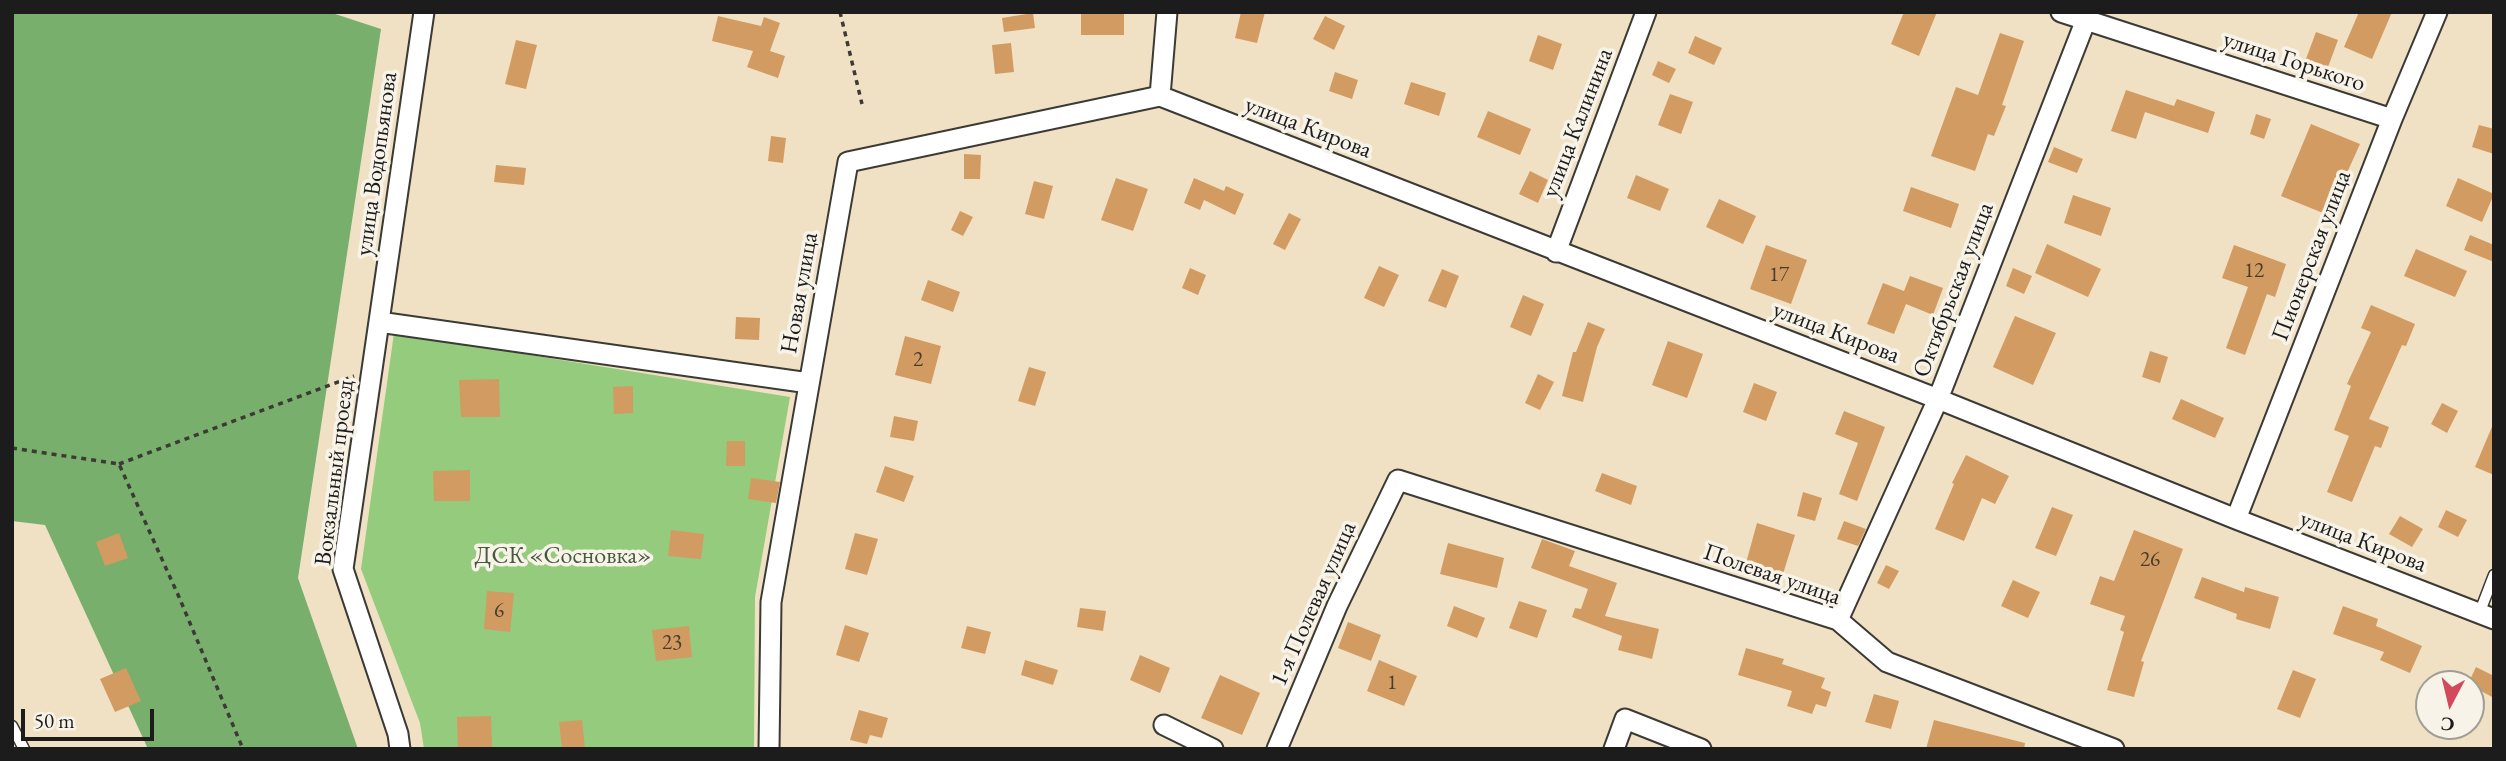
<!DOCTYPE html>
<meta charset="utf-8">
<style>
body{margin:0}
#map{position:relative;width:2506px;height:761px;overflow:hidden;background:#f0e1c4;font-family:"EB Garamond",serif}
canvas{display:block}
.frame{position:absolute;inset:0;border:14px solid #1c1c1c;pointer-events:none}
.north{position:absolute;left:2415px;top:670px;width:70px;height:70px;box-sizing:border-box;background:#f7f3e8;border:2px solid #9f9d96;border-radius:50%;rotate:187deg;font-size:19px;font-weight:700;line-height:28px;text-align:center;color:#1c1c1c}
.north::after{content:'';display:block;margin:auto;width:24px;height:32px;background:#d1495b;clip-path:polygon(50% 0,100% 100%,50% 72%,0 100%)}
.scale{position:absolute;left:21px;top:709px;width:133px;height:32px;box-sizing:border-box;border:4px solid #1c1c1c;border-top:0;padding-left:9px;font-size:21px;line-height:24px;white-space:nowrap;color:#1c1c1c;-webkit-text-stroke:5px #f7f3e8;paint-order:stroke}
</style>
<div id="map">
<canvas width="2506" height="761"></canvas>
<div class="frame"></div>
<div class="north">С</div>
<div class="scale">50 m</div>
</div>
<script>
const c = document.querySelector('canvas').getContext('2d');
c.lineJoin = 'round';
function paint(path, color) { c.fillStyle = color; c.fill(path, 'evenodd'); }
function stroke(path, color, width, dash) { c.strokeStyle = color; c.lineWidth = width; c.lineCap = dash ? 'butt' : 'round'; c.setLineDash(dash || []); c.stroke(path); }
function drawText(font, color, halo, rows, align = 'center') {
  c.font = font + ' "EB Garamond",serif'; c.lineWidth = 7; c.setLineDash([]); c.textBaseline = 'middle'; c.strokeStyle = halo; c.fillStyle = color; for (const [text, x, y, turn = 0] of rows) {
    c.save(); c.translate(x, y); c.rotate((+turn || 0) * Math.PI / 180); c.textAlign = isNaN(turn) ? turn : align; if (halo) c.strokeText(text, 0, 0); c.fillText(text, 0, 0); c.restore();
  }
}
paint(new Path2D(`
 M394 333 790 397 755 597 754 749H424L420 723 361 569Z`), '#95cb7d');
paint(new Path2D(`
 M12 12H329L381 29 298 578 358 749H148L45 525 12 521Z`), '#78af6c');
paint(new Path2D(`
 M1081 12H1124V35H1081Z
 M1241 12H1265L1257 43 1235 38Z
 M1904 12H1937L1919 56 1891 44Z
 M2359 12H2392L2372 59 2344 47Z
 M1033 13 1035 28 1004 32 1002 18Z
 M718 16 761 26 764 17 780 23 770 51 785 56 778 78 747 67 753 51 712 41Z
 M1325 16 1345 26 1334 50 1313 39Z
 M2316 32 2338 40 2325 75 2303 67Z
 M2000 33 2024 41 2002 105 2006 106 1994 136 1988 134 1975 171 1931 156 1956 87 1978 95Z
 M1538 35 1562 44 1553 70 1529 61Z
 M1695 36 1722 48 1714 65 1688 53Z
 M516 40 537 45 526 89 505 84Z
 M1011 43 1014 72 995 74 992 45Z
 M1658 61 1676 69 1669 83 1652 75Z
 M1335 72 1358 80 1352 99 1329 91Z
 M1411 82 1446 93 1439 116 1404 104Z
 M2126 90 2174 106 2177 99 2215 112 2208 133 2145 112 2136 139 2111 131Z
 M1670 94 1693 102 1681 134 1658 125Z
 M1488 111 1531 129 1520 155 1477 137Z
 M2256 114 2271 119 2264 139 2250 134Z
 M2311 124 2360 144 2328 215 2281 196Z
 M2479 125 2494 129V154L2472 147Z
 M771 136 786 138 783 163 768 161Z
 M2054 147 2083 159 2077 173 2048 162Z
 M964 154 981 155 980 179H964Z
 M496 165 526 168 524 185 494 182Z
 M1530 171 1548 180 1538 203 1519 194Z
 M1636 175 1669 189 1660 211 1627 198Z
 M1116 178 1148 189 1133 231 1101 220Z
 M1194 178 1224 191 1226 186 1244 194 1235 215 1204 200 1200 210 1184 203Z
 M2458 178 2494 194 2482 222 2446 206Z
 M1034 181 1053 186 1044 219 1025 214Z
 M1911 187 1959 204 1951 228 1903 211Z
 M2073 195 2111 208 2101 236 2064 223Z
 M1719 199 1756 216 1743 244 1706 227Z
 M960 211 973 217 963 236 951 230Z
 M1289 213 1301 219 1285 250 1273 244Z
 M2470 235 2494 245V262L2464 250Z
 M2047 244 2101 269 2088 297 2035 273Z
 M1766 245 1807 260 1791 304 1750 289Z
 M2234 245 2286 264 2275 297 2267 294 2245 355 2226 348 2248 287 2222 278Z
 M2416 249 2467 271 2455 297 2404 276Z
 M1379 266 1399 275 1384 307 1364 298Z
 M1190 268 1206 275 1198 295 1182 288Z
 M2013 268 2032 276 2024 294 2006 286Z
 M1442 269 1459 276 1446 308 1428 301Z
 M1910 276 1943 288 1933 315 1906 304 1894 334 1867 324 1883 283 1904 291Z
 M928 280 960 292 953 312 921 300Z
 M1523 295 1544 304 1531 336 1510 327Z
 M2371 305 2415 324 2406 346 2402 345 2369 419 2389 427 2381 448 2375 446 2352 502 2327 492 2349 436 2334 430 2351 386 2347 384 2371 332 2361 328Z
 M2015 316 2056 333 2033 385 1993 367Z
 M736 317 760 318 759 340 735 339Z
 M1588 322 1605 329 1597 347 1583 402 1562 396 1573 352H1576Z
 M905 336 941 346 931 384 895 375Z
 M1668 341 1703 354 1687 398 1652 385Z
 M2150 351 2168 357 2160 383 2142 377Z
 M1029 367 1046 372 1035 406 1018 401Z
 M1538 374 1554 382 1540 410 1525 403Z
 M499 379 500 417H461L459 380Z
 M1754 383 1777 392 1766 421 1743 412Z
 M633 386V413L614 414 613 387Z
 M2181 399 2224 418 2215 438 2172 419Z
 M2442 403 2458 411 2447 433 2431 424Z
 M1844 411 1885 427 1857 501 1839 494 1858 443 1835 434Z
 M894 416 918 421 914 441 890 437Z
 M2494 422V475L2475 467Z
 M727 441H745V466H726Z
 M1966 455 2009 476 1995 504 1982 498 1964 541 1935 529 1954 484 1952 483Z
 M885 466 914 476 904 502 876 492Z
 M470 470V501H434L433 471Z
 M1602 473 1637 486 1631 505 1595 491Z
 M751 478 780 482 776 503 748 499Z
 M1803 492 1822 498 1815 521 1797 516Z
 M2052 507 2073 515 2056 556 2035 548Z
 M2446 510 2467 520 2458 537 2438 527Z
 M2400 516 2423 529 2412 547 2389 534Z
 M1844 521 1866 529 1858 546 1837 539Z
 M1757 523 1795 535 1783 574 1746 563Z
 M671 530 704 534 701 559 668 556Z
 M2134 530 2183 549 2141 661 2144 662 2134 697 2107 690 2124 632 2120 630 2125 616 2090 604 2100 576 2114 581Z
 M119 533 128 558 105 566 96 542Z
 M855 533 878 539 867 575 845 569Z
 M1542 539 1575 551 1569 566 1617 583 1605 616 1659 629 1652 659 1618 650 1622 636 1572 617 1575 608 1581 609 1588 589 1531 568Z
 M1448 543 1504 558 1497 588 1440 574Z
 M1886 565 1899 571 1889 589 1877 583Z
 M2202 577 2244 592 2245 587 2279 597 2270 629 2236 619 2237 614 2194 598Z
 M2013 580 2040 592 2028 618 2001 606Z
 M487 591 514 593 510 632 484 629Z
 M1519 601 1547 610 1537 638 1509 628Z
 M1454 606 1485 618 1477 638 1447 626Z
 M2343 606 2378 619 2376 626 2422 646 2410 673 2380 660 2384 652 2333 634Z
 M1080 608 1106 611 1103 631 1077 627Z
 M1348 622 1381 635 1371 661 1338 648Z
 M845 625 869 633 859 662 836 655Z
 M689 626 692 657 656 661 652 630Z
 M967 626 991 632 985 654 961 648Z
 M1746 648 1784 659 1782 664 1825 678 1821 688 1831 692 1826 707 1816 704 1812 714 1787 706 1792 691 1738 675Z
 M1140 655 1170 668 1160 693 1130 680Z
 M1025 660 1058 670 1053 685 1021 675Z
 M1379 660 1417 676 1404 706 1367 691Z
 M2476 667 2494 676V698L2468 684Z
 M126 668 141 701 115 712 100 679Z
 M2293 670 2316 679 2300 718 2277 709Z
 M1220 675 1260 693 1242 735 1201 718Z
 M1874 694 1899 701 1891 729 1865 722Z
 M859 710 888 718 882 738 870 735 867 744 850 740Z
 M491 716 492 749H458L457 717Z
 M582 720 585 749H562L559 722Z
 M1934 720 2025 743 2024 749H1926Z`), '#d29b62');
const service = new Path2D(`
 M2479 614 2494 575
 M12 726 24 749`);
const minor = new Path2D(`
 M2061 12 2392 119
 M1160 96 1938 399 2236 519 2494 619
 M1160 96 1167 12
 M1556 252 1646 12
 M379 322 809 383
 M2236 519 2392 119 2437 12
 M1838 620 1938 399 2089 12
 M1164 725 1213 749
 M400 749 398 734 343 569 424 12
 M769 749 771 602 848 162 1160 96
 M1277 749 1337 606 1398 480 1838 620 1887 662 2114 749
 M1614 749 1625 719 1701 749`);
stroke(service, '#3c3a35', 13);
stroke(minor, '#3c3a35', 23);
stroke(new Path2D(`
 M840 12 862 104
 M12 448 119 464 179 597 243 749
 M119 464 354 376`), '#3c3a35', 3.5, [5, 5]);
stroke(service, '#fff', 10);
stroke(minor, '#fff', 19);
drawText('21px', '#4a3c2e', null, [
 ["12",2254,271],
 ["17",1779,275],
 ["2",918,360],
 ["26",2150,560],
 ["6",499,611],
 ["23",672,643],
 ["1",1392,683]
]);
drawText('24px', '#1c1c1c', '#f7f3e8', [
 ["улица Горького",2294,62,18],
 ["улица Калинина",1578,123,-69],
 ["улица Кирова",1308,128,21],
 ["улица Водопьянова",377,164,-82],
 ["Пионерская улица",2312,256,-69],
 ["Октябрьская улица",1954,290,-69],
 ["Новая улица",800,293,-80],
 ["улица Кирова",1836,333,21],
 ["Вокзальный проезд",335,473,-83],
 ["улица Кирова",2363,542,21],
 ["Полевая улица",1772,575,19],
 ["1-я Полевая улица",1314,604,-66]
]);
drawText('24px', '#46593e', '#f7f3e8', [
 ["ДСК «Сосновка»",563,556]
]);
</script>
